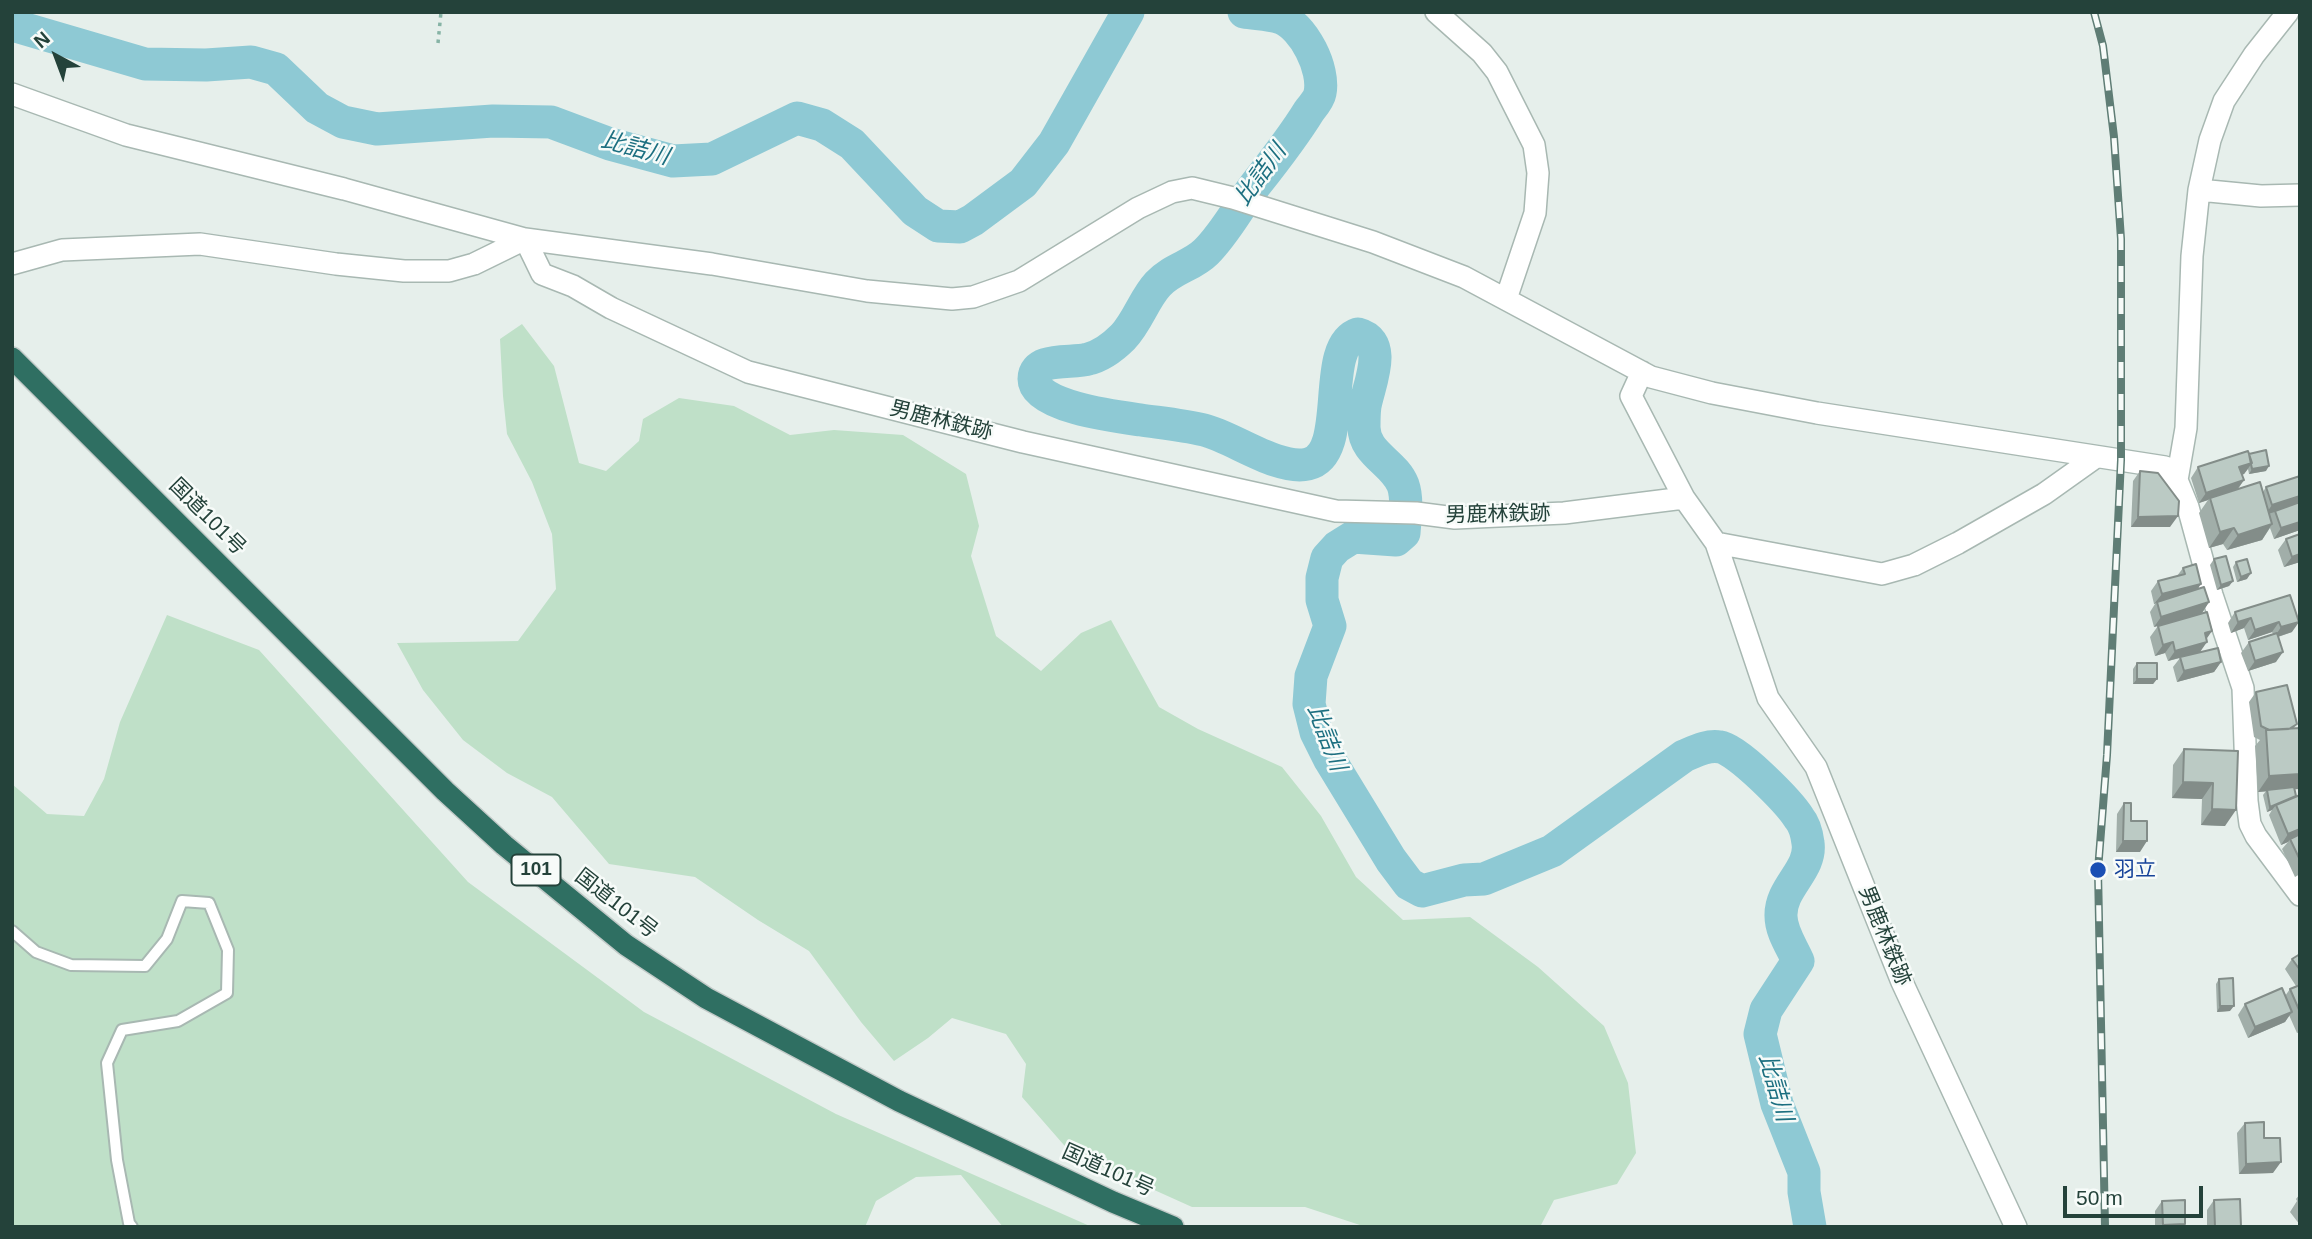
<!DOCTYPE html>
<meta charset="utf-8">
<style>
body{margin:0}
#map{position:relative;width:2312px;height:1239px;overflow:hidden;background:#e6efeb;font-family:Helvetica,sans-serif}
canvas{display:block}
.frame{position:absolute;inset:0;border:14px solid #24423a;pointer-events:none}
.north{position:absolute;left:21px;top:21px;width:70px;height:70px;-webkit-text-stroke:5px #f7fbf9;paint-order:stroke;rotate:319deg;font-size:19px;font-weight:700;line-height:28px;text-align:center;color:#24423a}
.north::after{content:'';display:block;margin:auto;width:24px;height:32px;background:#24423a;clip-path:polygon(50% 0,100% 100%,50% 72%,0 100%)}
.scale{position:absolute;left:2063px;top:1186px;width:140px;height:32px;box-sizing:border-box;border:4px solid #24423a;border-top:0;padding-left:9px;font-size:21px;line-height:24px;white-space:nowrap;color:#24423a;-webkit-text-stroke:5px #f7fbf9;paint-order:stroke}
</style>
<div id="map">
<canvas width="2312" height="1239"></canvas>
<div class="frame"></div>
<div class="north">N</div>
<div class="scale">50 m</div>
</div>
<script>
const c = document.querySelector('canvas').getContext('2d');
c.lineJoin = 'round';
function paint(path, color) { c.fillStyle = color; c.fill(path, 'evenodd'); }
function stroke(path, color, width, dash) { c.strokeStyle = color; c.lineWidth = width; c.lineCap = dash ? 'butt' : 'round'; c.setLineDash(dash || []); c.stroke(path); }
function drawText(font, color, halo, rows, align = 'center') {
  c.font = font + ' Helvetica,"Noto Sans JP",sans-serif'; c.lineWidth = 5; c.setLineDash([]); c.textBaseline = 'middle'; c.strokeStyle = halo; c.fillStyle = color; for (const [text, x, y, turn = 0] of rows) {
    c.save(); c.translate(x, y); c.rotate((+turn || 0) * Math.PI / 180); c.textAlign = isNaN(turn) ? turn : align; if (halo) c.strokeText(text, 0, 0); c.fillText(text, 0, 0); c.restore();
  }
}
paint(new Path2D(`
 M522 324 554 366 579 463 606 471 639 441 643 419 679 398 734 406 790 435 834 430 903 435 966 474 979 526 971 556 996 636 1041 671 1081 633 1111 620 1159 707 1198 729 1282 767 1321 816 1356 877 1403 920 1470 917 1538 967 1604 1026 1628 1083 1636 1153 1617 1184 1554 1200 1540 1227H1366L1305 1207H1192L1070 1152 1022 1097 1026 1064 1006 1034 952 1018 928 1038 894 1061 861 1022 809 951 758 920 695 877 609 864 552 797 507 773 463 740 423 690 397 643 518 641 556 589 552 534 532 482 507 434 503 396 500 339Z
 M167 615 259 650 468 882 644 1012 836 1114 1092 1227H1003L961 1175 916 1177 876 1201 865 1227H12V784L47 814 84 816 104 779 120 722Z`), '#bfe0c8');
stroke(new Path2D(`
 M1244 12C1256 14 1270 14 1281 18 1304 27 1325 69 1320 93 1319 99 1313 106 1309 111 1293 137 1275 160 1256 184 1239 206 1226 232 1206 252 1192 266 1173 268 1158 284 1144 299 1138 321 1123 337 1114 346 1101 356 1088 359 1073 364 1034 356 1034 379 1034 407 1119 417 1141 420 1162 423 1183 425 1204 430 1233 437 1278 471 1308 464 1351 454 1319 347 1358 334 1389 342 1369 384 1365 406 1364 413 1364 420 1364 427 1364 454 1394 462 1403 485 1408 499 1405 519 1404 533L1396 540 1353 537 1337 547 1327 558 1322 578V600L1330 626 1311 676 1309 704 1316 732 1330 760 1391 860 1409 884 1422 891 1464 880 1484 879 1552 851 1684 756C1696 751 1707 745 1720 747 1737 749 1789 802 1799 818 1804 824 1807 835 1808 843 1812 870 1780 887 1781 916 1781 932 1792 947 1798 961L1766 1010 1760 1034 1777 1104 1804 1172V1192L1810 1227
 M12 25 145 64 206 65 251 62 276 69 317 108 343 122 377 129 493 121 551 122 610 144 673 161 712 159 797 118 822 125 852 144 915 211 938 226 960 227 973 220 1023 183 1054 143 1128 12`), '#8ec9d4', 33);
const lane = new Path2D(`
 M12 931 36 952 71 965 145 966 167 939 182 901 209 903 228 950 227 993 178 1021 122 1030 107 1063 117 1160 129 1223 132 1227`);
const street = new Path2D(`
 M1436 12 1482 53 1497 72 1534 145 1538 173 1535 213 1506 299
 M12 94 126 135 344 189 525 239 712 264 867 291 952 299 973 297 1019 281 1138 208 1172 192 1192 188 1233 198 1373 242 1464 277 1651 377 1712 393 1817 413 2165 467 2177 480 2188 507 2212 595 2243 688 2247 801 2250 824 2256 836 2300 895
 M2199 190 2261 196 2300 195
 M525 239 542 274 573 286 611 308 748 372 1023 442 1336 511 1416 513 1455 518 1564 513 1684 498
 M12 264 62 250 200 244 336 264 404 271H449L474 264 525 239
 M1642 372 1631 396 1684 498 1716 543 1768 698 1816 767 1902 982 2016 1227
 M2177 480 2186 428 2192 256 2199 190 2210 140 2224 101 2254 55 2288 12
 M1716 543 1882 574 1914 565 1958 543 2044 494 2096 457`);
const highway = new Path2D(`
 M12 358 445 791 504 845 626 945 706 998 899 1101 1113 1202 1173 1227`);
stroke(lane, '#a8b8b2', 14);
stroke(street, '#a8b8b2', 24);
stroke(highway, '#c2cac8', 24);
stroke(new Path2D(`
 M438 43 441 12`), '#86b3a5', 3.5, [3.5, 5]);
stroke(lane, '#fff', 10);
stroke(street, '#fff', 21);
stroke(highway, '#2f6f62', 21);
const rail = new Path2D(`
 M2094 12 2103 46 2114 137 2121 239V460L2107 755 2098 870 2105 1227`);
stroke(rail, '#5f7d75', 8);
stroke(rail, '#f7fbf9', 5, [16]);
paint(new Path2D(`
 M2249 455 2266 471 2249 474 2248 469 2244 474 2242 475 2244 480 2238 489 2263 492 2266 487 2300 530 2274 539 2270 528 2262 540 2227 550 2223 544 2209 548 2199 513 2208 500 2199 503 2191 478 2198 467Z
 M2140 471 2170 527H2131L2133 481Z
 M2286 539 2300 562 2284 567 2278 550Z
 M2214 559 2233 581 2229 586 2217 590 2210 565Z
 M2236 562 2247 579 2237 582 2233 567Z
 M2183 568 2197 589 2209 602 2202 613 2154 627 2150 612 2155 604H2154L2151 591 2158 581 2177 576Z
 M2290 595 2292 632 2278 637 2276 662 2248 671 2241 653 2249 642 2273 634 2272 632 2248 640 2244 628 2231 633 2228 623 2235 612Z
 M2158 626 2206 639 2200 652 2221 662 2214 672 2177 682 2173 667 2180 658 2168 661 2165 653 2155 656 2150 637Z
 M2137 663 2157 679 2153 684H2133V669Z
 M2256 692 2297 724 2294 728 2299 789H2294L2296 796 2300 795V874L2295 877 2282 849 2288 842 2281 845 2269 815 2272 810 2267 812 2263 795 2266 791 2258 792 2255 746 2260 740 2254 737 2249 702Z
 M2184 749 2238 751 2225 826 2201 825 2202 799 2172 798 2173 765Z
 M2124 803 2131 821 2140 852H2116L2117 814Z
 M2300 954V1032L2297 1033 2289 1015 2285 1022 2248 1038 2238 1015 2245 1004 2285 996 2290 989 2296 986 2285 969 2292 959Z
 M2219 979 2230 1011 2217 1012 2216 984Z
 M2245 1123 2264 1138 2273 1173 2239 1174 2237 1133Z
 M2300 1194V1225L2290 1212 2297 1201 2296 1199Z
 M2214 1200 2241 1227H2207V1210Z
 M2162 1201 2185 1224 2184 1227H2155V1211Z`), '#a1aea9');
paint(new Path2D(`
 M2252 463 2244 474 2232 478 2239 467Z
 M2269 466 2266 471 2249 474 2252 469Z
 M2244 480 2236 491 2210 498 2208 500 2199 503 2206 493Z
 M2300 496V504L2265 515 2272 505Z
 M2178 516 2170 527H2131L2138 517Z
 M2300 522V530L2274 539 2281 528Z
 M2272 524 2262 540 2227 550 2238 535Z
 M2234 528 2223 544 2209 548 2220 532Z
 M2300 554V562L2284 567 2292 557Z
 M2251 573 2247 579 2237 582 2241 577Z
 M2233 581 2229 586 2217 590 2221 585Z
 M2201 584 2194 594 2157 602 2154 604 2162 594Z
 M2209 602 2202 613 2154 627 2161 617Z
 M2251 618 2244 628 2231 633 2238 622Z
 M2279 622 2272 632 2248 640 2255 630Z
 M2299 622 2292 632 2274 638 2281 627Z
 M2212 631 2205 641V633Z
 M2173 642 2165 653 2155 656 2163 645Z
 M2207 642 2200 652 2168 661 2175 651Z
 M2283 652 2276 662 2248 671 2255 661Z
 M2221 662 2214 672 2177 682 2184 671Z
 M2137 679H2157L2153 684H2133Z
 M2300 774 2299 789 2258 792 2269 776Z
 M2183 782 2213 783 2202 799 2172 798Z
 M2276 805 2272 810 2267 812 2270 807Z
 M2212 809 2236 810 2225 826 2201 825Z
 M2300 829V837L2290 839 2288 842 2281 845 2288 834Z
 M2123 841H2147L2140 852H2116Z
 M2220 1006H2234L2230 1011 2217 1012Z
 M2292 1012 2285 1022 2248 1038 2255 1027Z
 M2281 1162 2273 1173 2239 1174 2246 1164Z
 M2185 1224 2184 1227H2162L2163 1225Z`), '#838d89');
const building = new Path2D(`
 M2266 450 2269 466 2252 469 2249 454Z
 M2248 451 2252 463 2239 467 2244 480 2206 493 2198 467Z
 M2140 471 2158 473 2179 501 2178 516 2138 517Z
 M2300 476V496L2272 505 2266 487Z
 M2260 482 2272 524 2238 535 2234 528 2220 532 2210 498Z
 M2300 502V522L2281 528 2275 511Z
 M2300 534V554L2292 557 2286 539Z
 M2226 556 2233 581 2221 585 2214 559Z
 M2247 559 2251 573 2241 577 2236 562Z
 M2196 564 2201 584 2162 594 2158 581 2185 574 2183 568Z
 M2204 587 2209 602 2161 617 2157 602Z
 M2290 595 2299 622 2281 627 2279 622 2255 630 2251 618 2238 622 2235 612Z
 M2207 612 2212 631 2205 633 2207 642 2175 651 2173 642 2163 645 2158 626Z
 M2277 633 2283 652 2255 661 2249 642Z
 M2218 648 2221 662 2184 671 2180 657Z
 M2137 663H2157V679H2137Z
 M2287 685 2297 724 2289 729 2269 730 2261 726 2256 692Z
 M2300 728V774L2269 776 2266 730Z
 M2184 749 2238 751 2236 810 2212 809 2213 783 2183 782Z
 M2294 787 2296 796 2270 807 2267 790Z
 M2300 795V829L2288 834 2276 805Z
 M2124 803H2131V821H2147V841H2123Z
 M2300 834V860L2290 839Z
 M2300 954V970L2292 959Z
 M2233 978 2234 1006H2220L2219 979Z
 M2300 985V1012L2290 989Z
 M2282 988 2292 1012 2255 1027 2245 1004Z
 M2264 1122V1138H2280L2281 1162 2246 1164 2245 1123Z
 M2240 1199 2241 1227H2215L2214 1200Z
 M2185 1200V1224L2163 1225 2162 1201Z`);
paint(building, '#bbcac4');
stroke(building, '#838d89', 2);
for (const [x, y, r, color] of [
 [2098,870,9,"#1a4fb4"]
]) { const dot = new Path2D(); dot.arc(x, y, r, 0, 2 * Math.PI); c.fillStyle = color; c.fill(dot); stroke(dot, '#f7fbf9', 2.5); }
for (const [x, y, w] of [
 [536,870,49]
]) { const box = new Path2D(); box.roundRect(x - w / 2, y - 15.5, w, 31, 5); c.fillStyle = '#f7fbf9'; c.fill(box); stroke(box, '#24423a', 2); }
drawText('bold 19px', '#24423a', null, [
 ["101",536,870]
]);
drawText('21px', '#24423a', '#f7fbf9', [
 ["男鹿林鉄跡",941,421,14],
 ["男鹿林鉄跡",1498,515,-1],
 ["国道101号",207,517,45],
 ["国道101号",616,904,38],
 ["男鹿林鉄跡",1884,936,68],
 ["国道101号",1108,1171,24]
]);
drawText('21px', '#164399', '#f7fbf9', [
 ["羽立",2114,870]
], 'left');
drawText('italic 23px', '#1c6f80', '#f7fbf9', [
 ["比詰川",635,149,15],
 ["比詰川",1261,175,-54],
 ["比詰川",1326,738,69],
 ["比詰川",1775,1088,74]
]);
</script>
